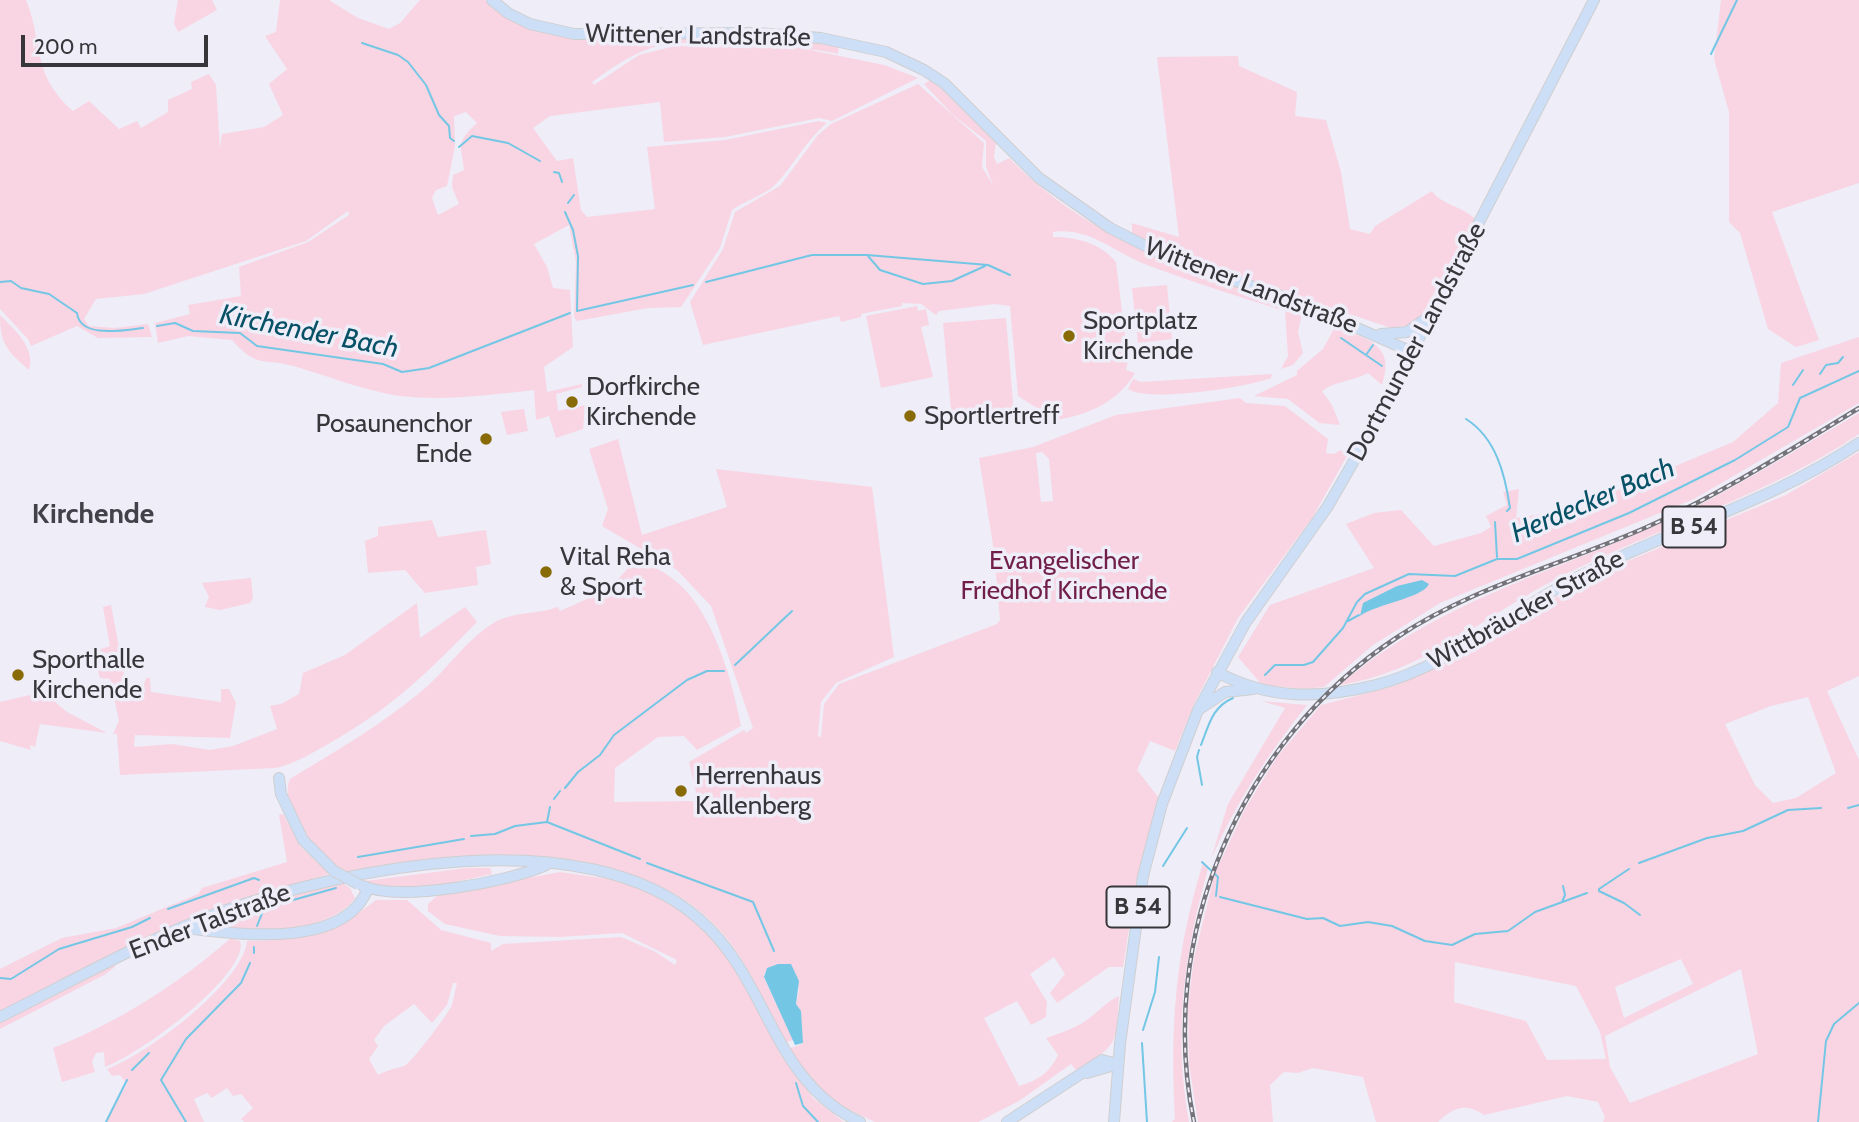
<!DOCTYPE html>
<meta charset="utf-8">
<style>
body{margin:0}
#map{position:relative;width:1859px;height:1122px;overflow:hidden;background:#eeedf8;font-family:Cabin,sans-serif}
canvas{display:block}
.scale{position:absolute;left:21px;top:35px;width:187px;height:32px;box-sizing:border-box;border:4px solid #37373b;border-top:0;padding-left:9px;font-size:21px;line-height:24px;white-space:nowrap;color:#37373b;-webkit-text-stroke:5px #eeedf8;paint-order:stroke}
</style>
<div id="map">
<canvas width="1859" height="1122"></canvas>
<div class="scale">200 m</div>
</div>
<script>
const c = document.querySelector('canvas').getContext('2d');
c.lineJoin = 'round';
function paint(path, color) { c.fillStyle = color; c.fill(path, 'evenodd'); }
function stroke(path, color, width, dash) { c.strokeStyle = color; c.lineWidth = width; c.lineCap = dash ? 'butt' : 'round'; c.setLineDash(dash || []); c.stroke(path); }
function drawText(font, color, halo, rows, align = 'center') {
  c.font = font + ' Cabin,sans-serif'; c.lineWidth = 7; c.setLineDash([]); c.textBaseline = 'middle'; c.strokeStyle = halo; c.fillStyle = color; for (const [text, x, y, turn = 0] of rows) {
    c.save(); c.translate(x, y); c.rotate((+turn || 0) * Math.PI / 180); c.textAlign = isNaN(turn) ? turn : align; if (halo) c.strokeText(text, 0, 0); c.fillText(text, 0, 0); c.restore();
  }
}
paint(new Path2D(`
 M0 0H26C44 44 31 74 73 111L89 101 119 129 137 121 141 128 168 112V100L192 89 191 82 209 74 216 85 220 148 222 134 264 127 283 115 269 84 287 69 265 36 276 32 280 0H329L358 18 389 29 400 23 420 0H485L509 19 537 30 820 41 839 45 838 54C799 45 684 35 648 49 627 57 610 69 592 82L594 85 639 55 675 46 800 48 884 65 918 78 832 121 819 118 725 137 664 142 660 102 550 116 533 128 557 161 573 158 581 210 587 217 655 209 647 147 725 140 819 121 827 123C806 140 794 165 776 184 764 196 746 200 732 210L720 248 681 307 648 308 577 321 574 317 576 262 569 225 534 244 547 267 553 288 570 290 573 347 544 367 547 392 582 384V387L556 394 558 411 585 405 583 429 556 438 549 416 536 420 534 390C490 395 444 401 400 396 366 391 330 377 297 367 264 357 258 370 232 340L188 336 158 343 155 323 190 314 188 305 241 296 239 267 308 242 349 215 348 211 306 241 144 294 96 299 84 319 89 326 115 328 148 324 152 337 98 338 77 326 31 346 28 339 0 309ZM466 112 477 123C454 144 462 145 464 170L453 175 452 187 459 204 438 215 432 198 436 190 447 186 455 146 454 116Z
 M178 0H212L217 10 178 32 174 23Z
 M1721 0H1859V183L1772 212 1819 340 1796 347 1768 329 1740 233 1729 222V112L1714 59Z
 M1238 56 1239 66 1297 92 1295 116 1326 120 1341 172 1350 229 1370 234 1375 226 1432 191C1440 204 1464 207 1475 219L1422 315 1409 325 1391 328 1192 261 1132 234V223L1179 237 1157 57Z
 M930 80 953 97 996 143 994 157 997 164 1009 158C1088 240 1194 273 1298 308L1302 314 1298 332 1303 353 1293 365 1281 369 1288 356 1285 311C1239 297 1193 282 1147 265 1115 253 1090 227 1053 232V237C1077 237 1100 243 1116 262L1128 361 1126 370 1135 373C1118 402 1088 415 1056 420L1018 396 1010 306 995 304 939 311 936 315 921 304 902 303V306L861 314V317L841 322 839 316 703 345 690 302 723 249 735 212 780 186 818 135 831 124 918 84 984 143 982 167 993 185 986 167V141L952 114 924 84Z
 M1167 285 1172 339 1138 343 1132 288Z
 M917 306 918 311 926 309 929 325 921 327 933 377 881 388 866 316Z
 M0 315C14 329 36 348 29 370 7 351 0 344 0 315Z
 M1006 318 1014 414 952 420 943 323Z
 M1335 327C1367 339 1396 344 1382 385L1368 373C1353 381 1333 382 1322 391L1332 405 1340 425 1320 423 1326 428 1288 399 1254 396 1297 375V371L1323 349Z
 M1859 337V403L1694 499 1440 603 1373 645 1324 687 1304 689 1262 685 1238 657 1270 605 1374 568 1346 524 1374 513 1401 510 1434 546 1481 533 1491 527 1486 516 1507 505 1503 492 1519 489 1516 518 1600 505 1601 497 1733 442 1778 403 1781 363Z
 M1272 374 1271 378C1248 387 1148 403 1128 389L1133 379 1141 382Z
 M1240 398 1246 403 1285 406 1328 439 1326 453 1334 454 1341 450 1347 456 1312 518 1238 618 1193 706 1175 751 1150 741 1137 770 1159 798 1137 877 1123 967H1109L1057 1003 1050 993 1065 974 1054 957 1030 974 1047 1002 1046 1017 1031 1025 1017 1001 984 1018 1019 1086C1039 1080 1049 1073 1058 1055L1046 1038C1061 1033 1079 1027 1092 1016 1102 1008 1107 1002 1119 996 1115 1045 1120 1044 1076 1070L1071 1064 1019 1101 978 1122H875L848 1109 821 1091 788 1049 803 1044 796 1004 799 989 765 971 764 978 794 1040 784 1043C767 1007 750 967 725 936 642 836 492 864 378 867L347 872C322 859 277 809 290 779 336 751 381 725 423 690 447 670 465 641 492 624 512 611 536 615 558 607L560 611C590 598 619 587 635 557 647 564 662 570 673 579 712 608 732 679 741 726L697 750 684 736 658 737 615 768 614 802 698 801 689 762 744 730 746 733 753 728 711 606 677 570 602 526 608 509 589 449 618 439 642 535 727 507 716 469 872 487 894 657 836 683 821 702 818 736 821 737 824 704 839 684 997 624 1000 620 994 551 979 458 1033 447 1116 415ZM1042 452 1049 459 1053 501 1041 502 1036 453Z
 M524 409 528 431 507 435 501 412Z
 M1859 413V434C1765 497 1658 527 1558 578 1485 615 1424 672 1340 685 1432 606 1538 577 1646 530 1721 498 1789 454 1859 413Z
 M1859 452V676L1827 691 1859 760V1122H1603L1605 1117 1598 1102 1567 1096 1484 1115C1465 1102 1453 1108 1438 1122H1376L1363 1077 1313 1068 1298 1073 1284 1072 1270 1085 1273 1122H1198L1189 1064 1188 1006 1194 958 1215 873 1245 809 1277 757 1321 705 1395 686 1446 664 1548 601 1621 564 1786 495ZM1808 697 1836 773 1796 798 1773 803 1755 785 1725 724 1771 706ZM1681 959 1693 984 1624 1018 1615 987ZM1455 962 1576 986 1600 1032 1606 1059 1547 1060 1526 1021 1454 1002ZM1741 969 1758 1054 1630 1103 1610 1067 1605 1036Z
 M432 520 438 537 486 530 491 564 476 567 478 585 425 593 405 570 368 573 365 541 378 536V527Z
 M251 578 253 598 250 603 220 610 205 607 209 597 202 583Z
 M417 603 420 638 465 607 477 622C427 673 393 707 330 743 312 753 296 763 276 768L120 775 117 734H113L119 721 110 679 100 678 92 652 110 646 103 607 111 605 129 701 139 700 146 678H150L151 692 221 702V689H229L236 703 230 738 135 735 134 747 172 744 210 750 233 746 277 729 270 706 281 704 299 694 303 673 345 655Z
 M43 692 67 712 107 733 40 724 35 747 30 745 31 750 0 741V702Z
 M1261 701 1307 705C1268 754 1236 802 1211 859L1228 804 1285 708Z
 M283 814 301 847 329 874 216 908 0 1012V969L62 938 116 928 198 894 202 888 287 862 279 815Z
 M1203 863 1208 869C1184 954 1173 1034 1189 1122H1172L1175 1119C1170 1025 1175 953 1203 863Z
 M467 868H490L492 874C463 880 390 900 365 881Z
 M560 872 622 881 649 891 696 921 719 942 753 993 780 1054 794 1074 814 1099 844 1122H244L241 1119 253 1108 241 1094 233 1096 227 1088 212 1098 207 1093 194 1099 204 1122H105L127 1084 120 1075 112 1076 107 1069C146 1055 243 983 247 941 295 941 339 930 376 900H407L441 930 491 943V951L503 944 621 937 654 951 675 965 677 960 622 933 560 937 500 936 445 924 428 911V904L438 895ZM453 983H457C455 990 454 998 452 1005 448 1014 412 1063 404 1066 395 1069 387 1070 378 1075L369 1059 378 1046 374 1040 384 1026 414 1004 432 1023 447 1005Z
 M340 882 350 888 355 898C336 928 244 946 219 918Z
 M231 938 240 941 241 946C237 983 140 1054 105 1067L104 1052 96 1053 92 1062 95 1072 62 1082 53 1048C119 1022 178 984 231 938Z
 M113 965 115 967 104 975 0 1029V1021Z`), '#f9d5e3');
paint(new Path2D(`
 M1422 580 1429 584C1423 598 1376 604 1360 616L1363 603 1397 586Z
 M778 964H791L799 981 796 1004 801 1011 803 1043 795 1045 764 977 767 968Z`), '#73c7e5');
stroke(new Path2D(`
 M362 43 398 55 408 62 426 85 439 115 449 126 450 138 454 141
 M1711 54 1737 0
 M459 147 472 136 508 143 540 161
 M554 172 559 173 562 182
 M568 203 574 195
 M565 212 573 230 578 256 577 311 693 285
 M868 256 880 270 923 284 952 281 985 266
 M0 282 11 281 21 288 49 294 77 313C80 339 124 330 143 328
 M706 282 812 255H867L988 265 1010 275
 M157 326 175 323 193 331 240 333 257 346 383 364 402 372 429 368 570 313
 M1341 338 1382 366
 M1366 355 1373 345
 M1820 374 1826 365 1838 363 1843 357
 M1793 385 1803 370
 M1466 419C1496 438 1505 474 1510 508L1507 511
 M1495 522 1497 557
 M1348 621 1359 615
 M735 665 792 611
 M1265 675 1275 665H1304L1313 662 1343 628 1357 602 1365 594 1409 574 1455 576 1497 559H1517L1629 513 1735 460 1788 427 1800 398 1859 371
 M1201 745C1209 725 1212 707 1233 698
 M1199 750 1197 757 1202 785
 M565 788 578 772 600 755 614 735 687 680 707 671H724
 M554 799 560 791
 M1848 808 1859 805
 M547 822 550 807
 M471 836 495 834 515 826 547 822 640 859
 M358 857 464 839
 M1202 862 1218 877 1216 896
 M647 863 753 902 774 951
 M1639 863 1707 838 1743 831 1788 810 1821 808
 M1163 866 1187 828
 M1629 869 1599 889V891L1624 903 1640 915
 M1220 897 1307 919 1323 918 1340 926 1368 922 1392 926 1425 941 1452 945 1475 934 1508 931 1535 912 1587 893
 M1562 902 1565 895 1563 886
 M168 909 254 878 259 880
 M257 926 263 911 268 907 336 888
 M254 953V947
 M0 978 11 979 59 949 132 927 150 918
 M1143 1030 1155 992 1159 957
 M1142 1043 1147 1122
 M132 1070 149 1053
 M796 1083 803 1106 818 1122
 M106 1122 127 1080
 M186 1122 161 1080 186 1039 241 983 250 963
 M1818 1122 1826 1041 1834 1024 1859 1003`), '#73c7e5', 2);
const major = new Path2D(`
 M492 0 508 13 530 24 574 34 757 33 821 38 886 52 924 70 944 83 1039 178 1110 228 1177 262 1288 298 1410 351
 M1381 334 1407 332 1427 318
 M1217 672C1269 700 1320 699 1376 685 1447 667 1508 614 1572 580 1667 530 1770 503 1859 443
 M1201 708 1225 692 1253 689
 M279 778 281 794 303 840 334 871
 M363 886C401 902 509 882 546 865
 M186 928C236 934 345 950 368 888
 M0 1017C70 982 141 942 215 914 345 867 585 819 699 919 769 979 771 1081 860 1122
 M1087 1073 1118 1064
 M1007 1122 1102 1060 1118 1064
 M1114 1122 1120 1044 1143 876 1162 804 1198 710 1246 622 1328 506 1370 433 1594 0`);
stroke(major, '#cfcfd0', 12);
stroke(major, '#cddff7', 10);
const rail = new Path2D(`
 M1194 1122C1156 938 1239 742 1396 638 1472 587 1564 564 1647 527 1721 494 1790 450 1859 408`);
stroke(rail, '#737379', 4.5);
stroke(rail, '#eeedf8', 2, [5]);
const majorBridge = new Path2D(`
 M334 871 358 884`);
stroke(majorBridge, '#cfcfd0', 12, []);
stroke(majorBridge, '#cddff7', 10);
for (const [x, y, r, color] of [
 [1069,336,7,"#886a07"],
 [572,402,7,"#886a07"],
 [910,416,7,"#886a07"],
 [486,439,7,"#886a07"],
 [546,572,7,"#886a07"],
 [18,675,7,"#886a07"],
 [681,791,7,"#886a07"]
]) { const dot = new Path2D(); dot.arc(x, y, r, 0, 2 * Math.PI); c.fillStyle = color; c.fill(dot); stroke(dot, '#eeedf8', 2.5); }
for (const [x, y, w] of [
 [1694,527,63],
 [1138,907,63]
]) { const box = new Path2D(); box.roundRect(x - w / 2, y - 20.5, w, 41, 5); c.fillStyle = '#eeedf8'; c.fill(box); stroke(box, '#37373b', 2); }
drawText('bold 24px', '#37373b', null, [
 ["B 54",1694,527],
 ["B 54",1138,907]
]);
drawText('26px', '#37373b', '#eeedf8', [
 ["Wittener Landstraße",698,36,1],
 ["Wittener Landstraße",1251,286,21],
 ["Dortmunder Landstraße",1417,342,-62],
 ["Wittbräucker Straße",1526,610,-29],
 ["Ender Talstraße",210,922,-21]
]);
drawText('26px', '#37373b', '#eeedf8', [
 ["Sportplatz",1083,321],
 ["Kirchende",1083,351],
 ["Dorfkirche",586,387],
 ["Kirchende",586,417],
 ["Sportlertreff",924,416],
 ["Posaunenchor",472,424,"right"],
 ["Ende",472,454,"right"],
 ["Vital Reha",560,557],
 ["& Sport",560,587],
 ["Sporthalle",32,660],
 ["Kirchende",32,690],
 ["Herrenhaus",695,776],
 ["Kallenberg",695,806]
], 'left');
drawText('26px', '#711f4a', '#eeedf8', [
 ["Evangelischer",1064,561],
 ["Friedhof Kirchende",1064,591]
]);
drawText('italic 28px', '#075166', '#eeedf8', [
 ["Kirchender Bach",309,332,11],
 ["Herdecker Bach",1593,501,-23]
]);
drawText('bold 28px', '#42414a', '#eeedf8', [
 ["Kirchende",93,515]
]);
</script>
